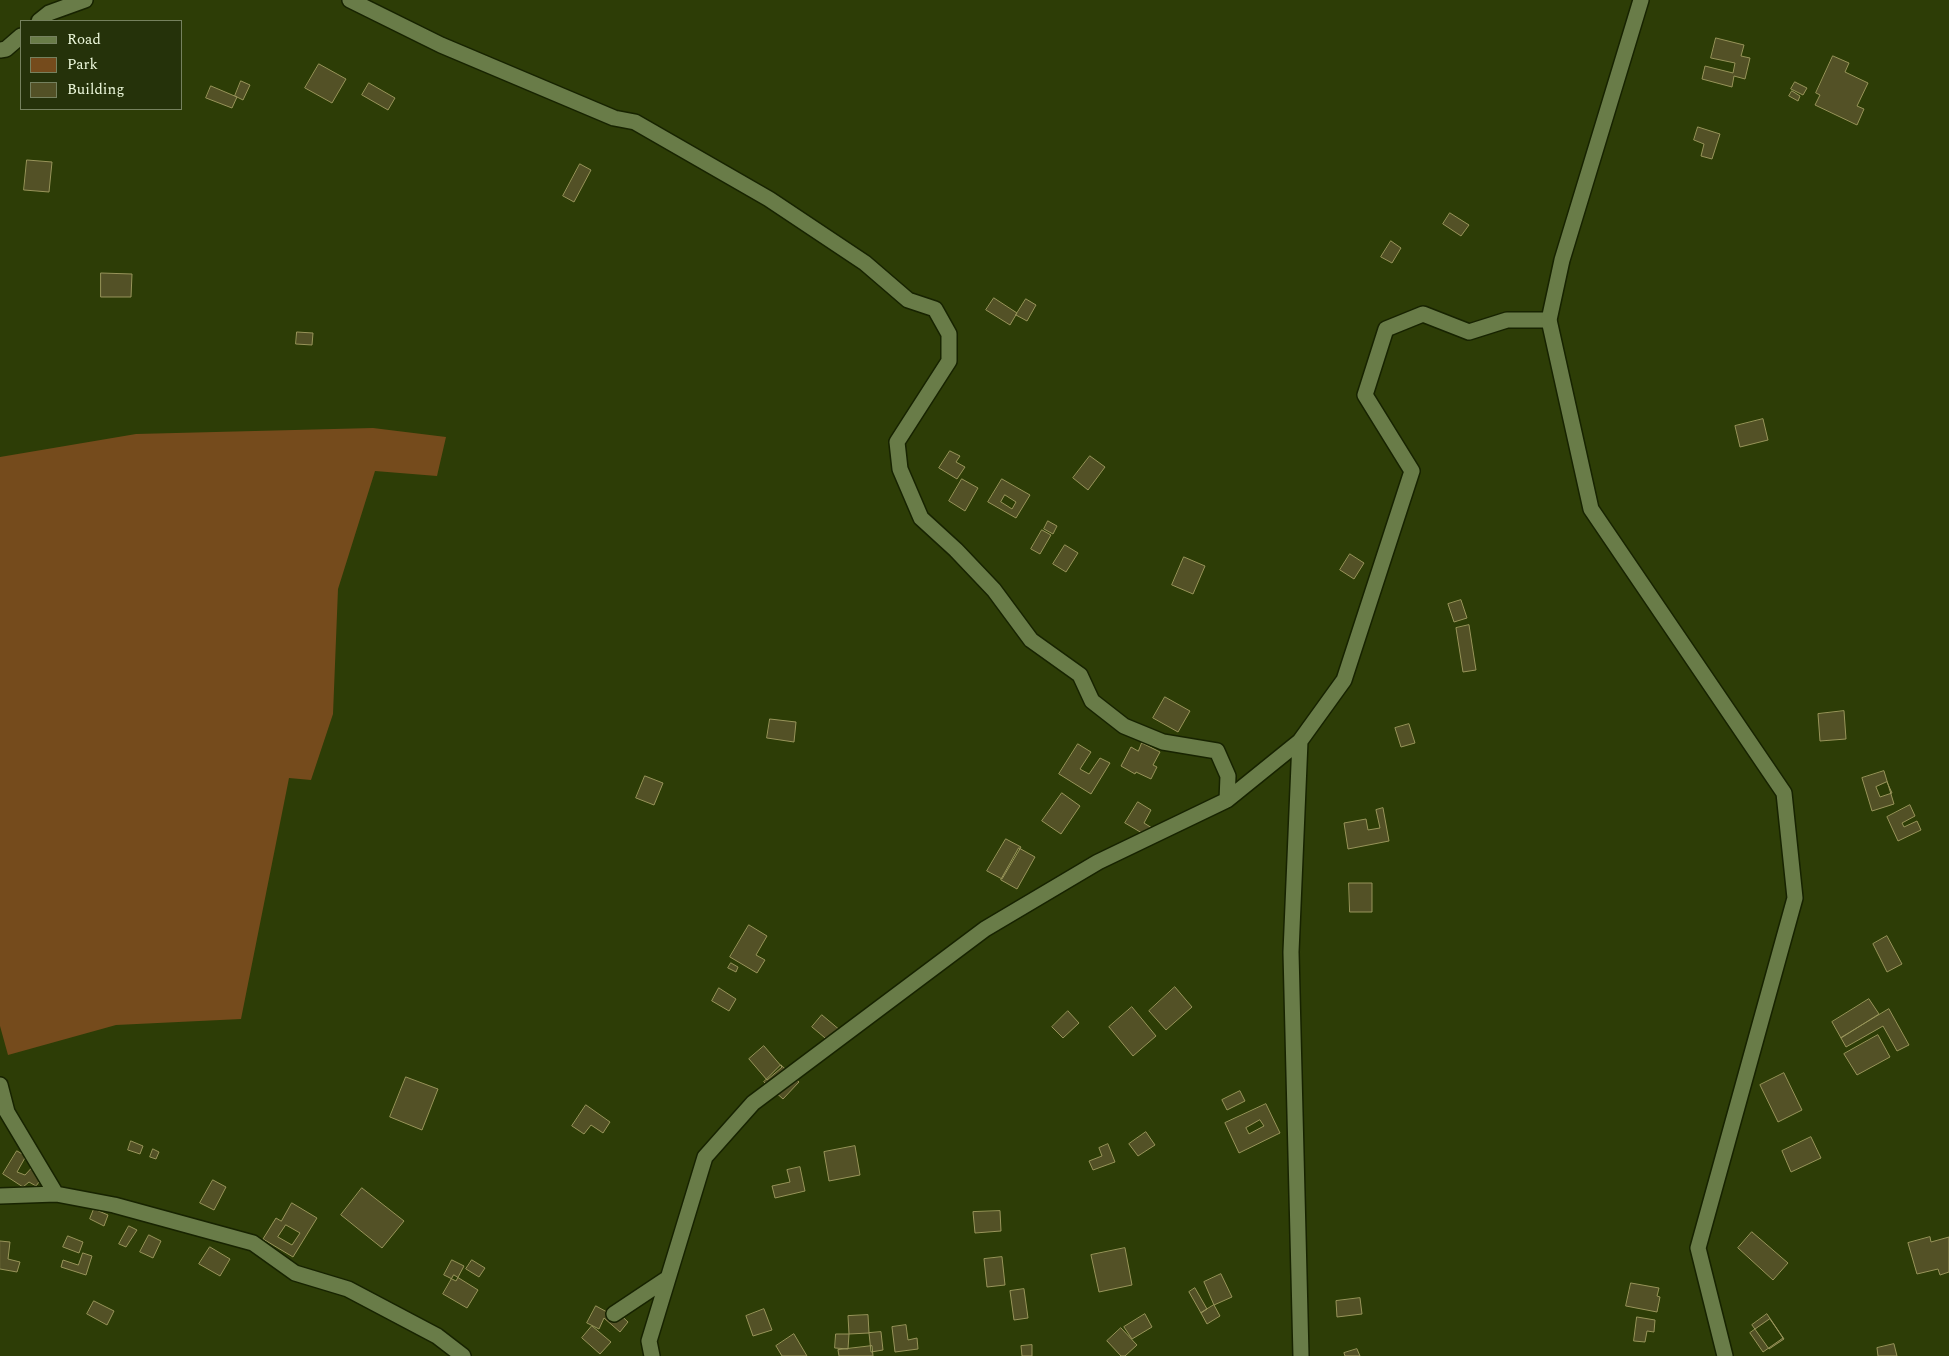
<!DOCTYPE html>
<style>
body{margin:0}
#map{position:relative;width:1949px;height:1356px;overflow:hidden;background:#2d3d06;font-family:Spectral,serif}
canvas{display:block}
.legend{position:absolute;left:20px;top:20px;width:162px;height:90px;box-sizing:border-box;background:#25320a;border:1px solid #75815e;margin:0;padding:6px 9px;list-style:none;font-size:15px;color:#ecf8db}
.legend li{display:flex;align-items:center;gap:10px;height:25px}
.legend b{width:25px;border:1px solid #75815e}
</style>
<div id="map">
<canvas width="1949" height="1356"></canvas>
<ul class="legend">
<li><b style="height:6px;background:#697c48"></b>Road</li>
<li><b style="height:14px;background:#754b1c"></b>Park</li>
<li><b style="height:14px;background:#535126"></b>Building</li>
</ul>
</div>
<script>
const c = document.querySelector('canvas').getContext('2d');
c.lineJoin = 'round';
function paint(path, color) { c.fillStyle = color; c.fill(path, 'evenodd'); }
function stroke(path, color, width, dash) { c.strokeStyle = color; c.lineWidth = width; c.lineCap = dash ? 'butt' : 'round'; c.setLineDash(dash || []); c.stroke(path); }
paint(new Path2D(`
 M373 428 446 437 437 476 375 471 338 589 333 714 311 780 289 778 241 1019 116 1025 8 1055 0 1026V457L136 434Z`), '#754b1c');
const building = new Path2D(`
 M1716 38 1744 45 1741 56 1750 58 1745 79 1734 76 1732 87 1702 79 1705 66 1733 73 1735 63 1711 58Z
 M1833 56 1849 63 1845 72 1868 83 1857 106 1864 109 1857 125 1815 105 1820 95 1816 93Z
 M319 64 346 79 332 103 305 88Z
 M241 81 250 85 243 100 235 96Z
 M1795 82 1807 88 1803 95 1791 89Z
 M369 83 395 98 388 110 362 95Z
 M211 86 237 97 232 108 206 98Z
 M1792 91 1800 96 1798 101 1789 96Z
 M1698 127 1720 134 1712 159 1701 156 1704 144 1694 140Z
 M27 160 52 162 49 192 24 190Z
 M580 164 591 170 574 202 563 196Z
 M1450 213 1469 225 1461 236 1443 224Z
 M1391 241 1401 248 1392 263 1381 257Z
 M101 273 132 274 131 297H101Z
 M994 298 1017 313 1010 325 986 310Z
 M1026 299 1036 305 1027 321 1016 315Z
 M297 332 313 333 312 345 296 344Z
 M1763 419 1768 440 1740 447 1735 426Z
 M950 451 960 456 956 462 965 467 957 479 939 468Z
 M1090 456 1105 467 1088 490 1073 478Z
 M962 479 978 488 965 511 949 501Z
 M1002 479 1030 495 1016 518 988 502ZM1005 495 1016 502 1012 509 1001 502Z
 M1048 521 1057 526 1053 534 1044 529Z
 M1042 530 1051 535 1040 554 1031 549Z
 M1065 545 1078 553 1066 572 1053 564Z
 M1350 554 1364 563 1354 579 1340 570Z
 M1184 557 1205 566 1193 594 1172 585Z
 M1461 600 1467 618 1454 622 1448 604Z
 M1469 625 1476 670 1463 672 1456 628Z
 M1165 697 1190 711 1178 732 1153 718Z
 M1844 711 1846 739 1820 741 1818 714Z
 M770 719 796 722 794 742 767 738Z
 M1409 724 1415 743 1401 747 1395 728Z
 M1142 743 1160 752 1153 765 1157 767 1151 779 1136 772 1135 774 1121 766 1131 747 1138 751Z
 M1078 744 1091 752 1080 769 1089 774 1100 758 1110 763 1091 794 1059 774Z
 M1884 771 1894 804 1872 811 1862 778Z
 M645 776 663 783 654 805 636 798Z
 M1887 782 1892 793 1880 797 1876 787Z
 M1062 793 1080 806 1061 834 1042 821Z
 M1138 802 1151 810 1144 823 1152 828 1147 836 1125 823Z
 M1910 805 1915 816 1902 823 1904 827 1917 821 1921 830 1898 841 1887 817Z
 M1383 808 1389 841 1348 849 1344 823 1366 819 1368 830 1380 828 1376 810Z
 M1006 839 1021 847 1002 879 987 871Z
 M1019 848 1035 857 1017 889 1001 880Z
 M1349 883H1372V912H1350Z
 M749 925 767 936 756 955 765 960 757 973 730 957Z
 M1887 936 1902 964 1887 972 1873 944Z
 M731 963 738 967 736 972 728 968Z
 M1175 987 1192 1007 1166 1030 1149 1011Z
 M719 988 736 999 729 1011 712 1001Z
 M1869 999 1879 1014 1841 1038 1832 1022Z
 M1132 1007 1156 1036 1133 1056 1109 1027Z
 M1889 1009 1909 1045 1897 1051 1883 1026 1846 1047 1841 1038Z
 M1068 1011 1079 1023 1063 1038 1052 1027Z
 M822 1015 841 1031 831 1043 812 1027Z
 M1878 1035 1890 1057 1857 1075 1844 1054Z
 M764 1046 782 1067 767 1080 749 1059Z
 M781 1065 799 1082 783 1099 764 1082Z
 M1784 1073 1802 1110 1778 1122 1760 1085Z
 M406 1077 438 1089 422 1130 390 1117Z
 M1240 1091 1245 1101 1227 1110 1222 1100Z
 M1266 1104 1280 1133 1239 1153 1225 1123ZM1260 1120 1264 1126 1249 1134 1246 1128Z
 M586 1105 610 1122 603 1133 591 1125 584 1134 572 1126Z
 M1146 1132 1155 1145 1138 1156 1129 1144Z
 M1811 1137 1821 1158 1791 1172 1782 1151Z
 M131 1141 143 1146 140 1154 128 1150Z
 M1108 1144 1115 1162 1093 1170 1089 1161 1102 1156 1099 1148Z
 M855 1146 860 1175 829 1181 824 1152Z
 M153 1149 159 1152 156 1159 150 1157Z
 M17 1151 26 1156 17 1172 25 1175 37 1162 48 1170 36 1186 29 1182 23 1187 3 1174Z
 M800 1167 805 1191 775 1198 772 1186 790 1182 787 1170Z
 M213 1180 226 1187 214 1210 200 1203Z
 M362 1188 404 1221 382 1248 341 1215Z
 M292 1203 317 1218 293 1257 263 1239 276 1218 281 1221ZM286 1225 300 1233 292 1245 278 1237Z
 M94 1209 108 1215 104 1226 90 1219Z
 M1000 1211 1001 1231 975 1233 973 1212Z
 M129 1226 137 1230 126 1247 119 1244Z
 M1752 1232 1788 1263 1773 1280 1738 1248Z
 M149 1235 161 1241 153 1258 140 1252Z
 M68 1236 83 1242 79 1253 63 1247Z
 M1930 1237 1931 1242 1949 1237V1272L1940 1275 1938 1269 1917 1274 1908 1243Z
 M0 1241 10 1242 8 1259 20 1262 17 1272 0 1269Z
 M210 1247 230 1259 220 1276 199 1264Z
 M1125 1248 1132 1285 1099 1292 1091 1255Z
 M83 1253 92 1256 86 1275 61 1267 63 1260 78 1265Z
 M1002 1257 1005 1285 987 1287 984 1259Z
 M452 1260 464 1266 456 1281 444 1275Z
 M472 1260 485 1268 479 1277 466 1269Z
 M1221 1274 1232 1297 1214 1305 1204 1282Z
 M454 1275 478 1290 467 1308 443 1294Z
 M1631 1283 1659 1288 1657 1296 1660 1297 1657 1312 1626 1306Z
 M1195 1288 1207 1309 1201 1313 1189 1292Z
 M1024 1289 1028 1318 1014 1320 1010 1291Z
 M1360 1298 1362 1314 1337 1317 1336 1301Z
 M94 1301 114 1311 107 1325 87 1314Z
 M1214 1305 1220 1316 1207 1324 1201 1313Z
 M596 1306 607 1312 612 1307 628 1322 620 1332 604 1318 599 1329 587 1323Z
 M764 1309 772 1330 753 1336 746 1316Z
 M1145 1314 1152 1327 1132 1339 1124 1327Z
 M1767 1314 1784 1339 1769 1349 1752 1325Z
 M868 1315 869 1333 849 1334 848 1316Z
 M1637 1317 1655 1320 1654 1332 1647 1331 1645 1342 1634 1341Z
 M1770 1319 1783 1338 1763 1352 1750 1333Z
 M906 1325 908 1340 917 1338 918 1349 895 1352 892 1327Z
 M592 1326 611 1342 600 1354 582 1338Z
 M1121 1328 1137 1345 1125 1356H1121L1107 1341Z
 M881 1332 883 1350 871 1352 869 1333Z
 M794 1334 807 1356H782L776 1346Z
 M836 1334H849L848 1349 835 1348Z
 M1894 1344 1897 1356H1878L1877 1348Z
 M1032 1345V1356H1022L1021 1346Z
 M872 1346 873 1356H839L838 1350Z
 M1357 1349 1360 1356H1345L1344 1353Z`);
paint(building, '#535126');
stroke(building, '#98945a', 1);
const street = new Path2D(`
 M350 0 441 45 614 118 635 122 769 199 865 263 908 300 935 309 949 334V361L897 442 900 469 921 518 956 550 994 590 1031 640 1080 675 1092 701 1124 726 1163 742 1217 751 1228 776 1227 800
 M39 21 49 13 85 0
 M0 50 6 49 21 36
 M0 1085 7 1112 56 1194
 M0 1196 56 1194 114 1205 253 1243 295 1273 348 1289 437 1336 463 1356
 M614 1314 668 1278
 M652 1356 649 1341 705 1157 753 1103 985 929 1098 862 1227 800 1300 741
 M1301 1356 1291 952 1300 741 1344 680 1412 471 1365 395 1386 329 1423 314 1469 332 1507 320H1549`);
const secondary = new Path2D(`
 M1641 0 1562 260 1549 320 1591 509 1784 793 1795 898 1698 1248 1725 1356`);
stroke(street, '#172300', 18);
stroke(secondary, '#172300', 18);
stroke(street, '#697c48', 15);
stroke(secondary, '#697c48', 15);
</script>
